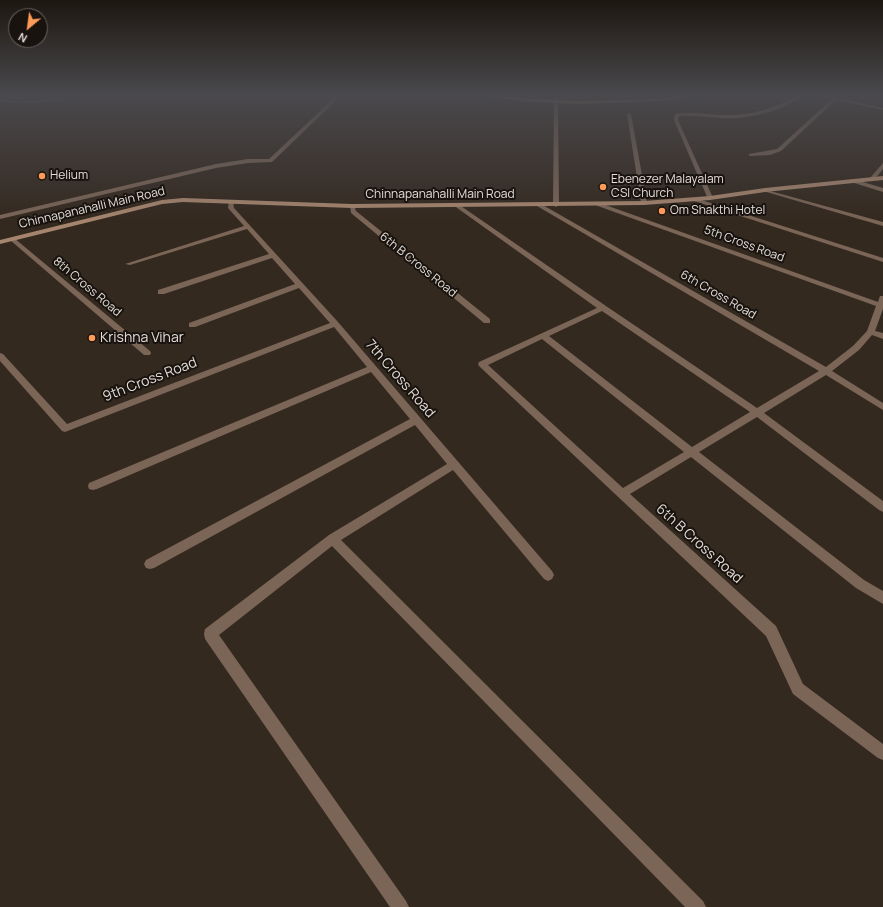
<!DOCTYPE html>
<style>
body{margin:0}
#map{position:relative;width:883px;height:907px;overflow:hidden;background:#34291f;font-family:Manrope,sans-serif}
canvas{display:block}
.north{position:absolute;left:8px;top:8px;width:40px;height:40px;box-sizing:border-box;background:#18130f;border:1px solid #6a645f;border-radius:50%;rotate:209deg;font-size:11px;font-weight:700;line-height:16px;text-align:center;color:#e5ded7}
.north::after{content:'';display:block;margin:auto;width:14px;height:18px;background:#fe9b59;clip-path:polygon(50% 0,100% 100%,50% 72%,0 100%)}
</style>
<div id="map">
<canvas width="883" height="907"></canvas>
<div class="north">N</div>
</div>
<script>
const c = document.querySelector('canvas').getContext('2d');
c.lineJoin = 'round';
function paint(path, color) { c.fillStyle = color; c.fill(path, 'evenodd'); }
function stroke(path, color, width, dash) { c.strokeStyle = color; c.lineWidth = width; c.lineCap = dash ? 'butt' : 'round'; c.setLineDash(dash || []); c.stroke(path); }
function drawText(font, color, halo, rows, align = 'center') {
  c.font = font + ' Manrope,sans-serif'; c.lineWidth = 4; c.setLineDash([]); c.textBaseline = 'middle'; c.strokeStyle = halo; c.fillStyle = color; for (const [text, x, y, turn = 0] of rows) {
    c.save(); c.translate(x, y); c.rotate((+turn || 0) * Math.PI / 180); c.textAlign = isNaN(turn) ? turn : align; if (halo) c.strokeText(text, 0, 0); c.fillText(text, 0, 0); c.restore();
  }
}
paint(new Path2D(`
 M73 95H82C57 104 26 104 0 102V100C27 103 46 100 73 95Z`), '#344c76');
paint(new Path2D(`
 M337 95H342L272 162 248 163 216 168 0 219V215L216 164 248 159H269Z
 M798 95H804C782 111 752 119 725 118 710 118 695 115 679 116L678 120 713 198 708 199 674 120 675 114C692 111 708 115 725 115 751 116 776 108 798 95Z
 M816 95H825L883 108V110L836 100 781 151 770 155 749 156V154L777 149 832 99Z
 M556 96 558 97 559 205 556 207 553 205 554 97Z
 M629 113 631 114 647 203 644 205 641 203 627 114Z
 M883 163V169L874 180H870V178Z
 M853 179 883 188V192L851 182V180Z
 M763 189 883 222V226L763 191Z
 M691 198H695L883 258V262L691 200Z
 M229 201H233L234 208 338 322 552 571 554 575 552 579 548 581 544 579 453 470 341 540 703 901 706 907H685L332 546 219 635 406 901 409 907H390L205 639 204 634 205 629 329 535 447 464 415 425 154 568 150 569 146 568 144 564 146 560 410 419 371 372 97 489 93 490 89 489 88 486 89 483 367 367 334 327 65 432 62 431 0 361V353L3 354 67 424 330 323 299 288 195 327H189V323L295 284 272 258 164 294H158V290L269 254 247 229 130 265 125 264 244 226 228 208Z
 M597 202 878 302 880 296H883V309L875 331 883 333V339L872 335 859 350 832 371 883 403V410L826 375 764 413 883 501V512L879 510 757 417 699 452 864 580 883 591V604L856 588 691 457 630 494 776 626 803 684 883 744V760L878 758 793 694 766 636 479 366 478 364 479 362 597 308 453 205 458 204 606 306 757 408 819 371 537 206V204H541L826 367 853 346 867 331 876 306 595 205 594 204ZM602 311 750 412 692 447 549 336ZM542 339 684 452 623 488 488 365Z
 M350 205H354L356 211 490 319V323H484L351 213Z
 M10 238H14L150 351 151 353 150 355H144L10 240Z`), '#7a6557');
paint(new Path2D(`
 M467 95 578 101 637 100 718 95 657 101 578 104 536 102Z
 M883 176V180L765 192 710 200 644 205 352 208 183 202 162 204 0 244V240L162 200 183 198 352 204 644 201 710 196 765 188Z`), '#a6856e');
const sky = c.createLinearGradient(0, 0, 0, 222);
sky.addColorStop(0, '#1d1711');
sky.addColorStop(0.43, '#4a494d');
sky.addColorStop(1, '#4a494d00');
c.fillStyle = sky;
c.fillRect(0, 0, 883, 222);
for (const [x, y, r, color] of [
 [42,176,4,"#fe9b59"],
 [603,187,4,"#fe9b59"],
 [662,211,4,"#fe9b59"],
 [92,338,4,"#fe9b59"]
]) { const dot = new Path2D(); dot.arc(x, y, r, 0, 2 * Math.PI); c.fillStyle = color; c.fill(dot); stroke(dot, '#18130f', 1.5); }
drawText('12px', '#e5ded7', '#18130f', [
 ["Helium",50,176],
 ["Ebenezer Malayalam",611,180],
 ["CSI Church",611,194],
 ["Om Shakthi Hotel",670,211]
], 'left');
drawText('12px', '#e5ded7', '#18130f', [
 ["Chinnapanahalli Main Road",440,195],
 ["Chinnapanahalli Main Road",92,208,-13],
 ["5th Cross Road",744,244,20],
 ["6th B Cross Road",418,265,39],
 ["8th Cross Road",87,287,40],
 ["6th Cross Road",718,295,30]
]);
drawText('14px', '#e5ded7', '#18130f', [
 ["Krishna Vihar",100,338]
], 'left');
drawText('14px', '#e5ded7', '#18130f', [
 ["7th Cross Road",400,379,49],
 ["9th Cross Road",150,380,-21],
 ["6th B Cross Road",699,544,42]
]);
</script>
